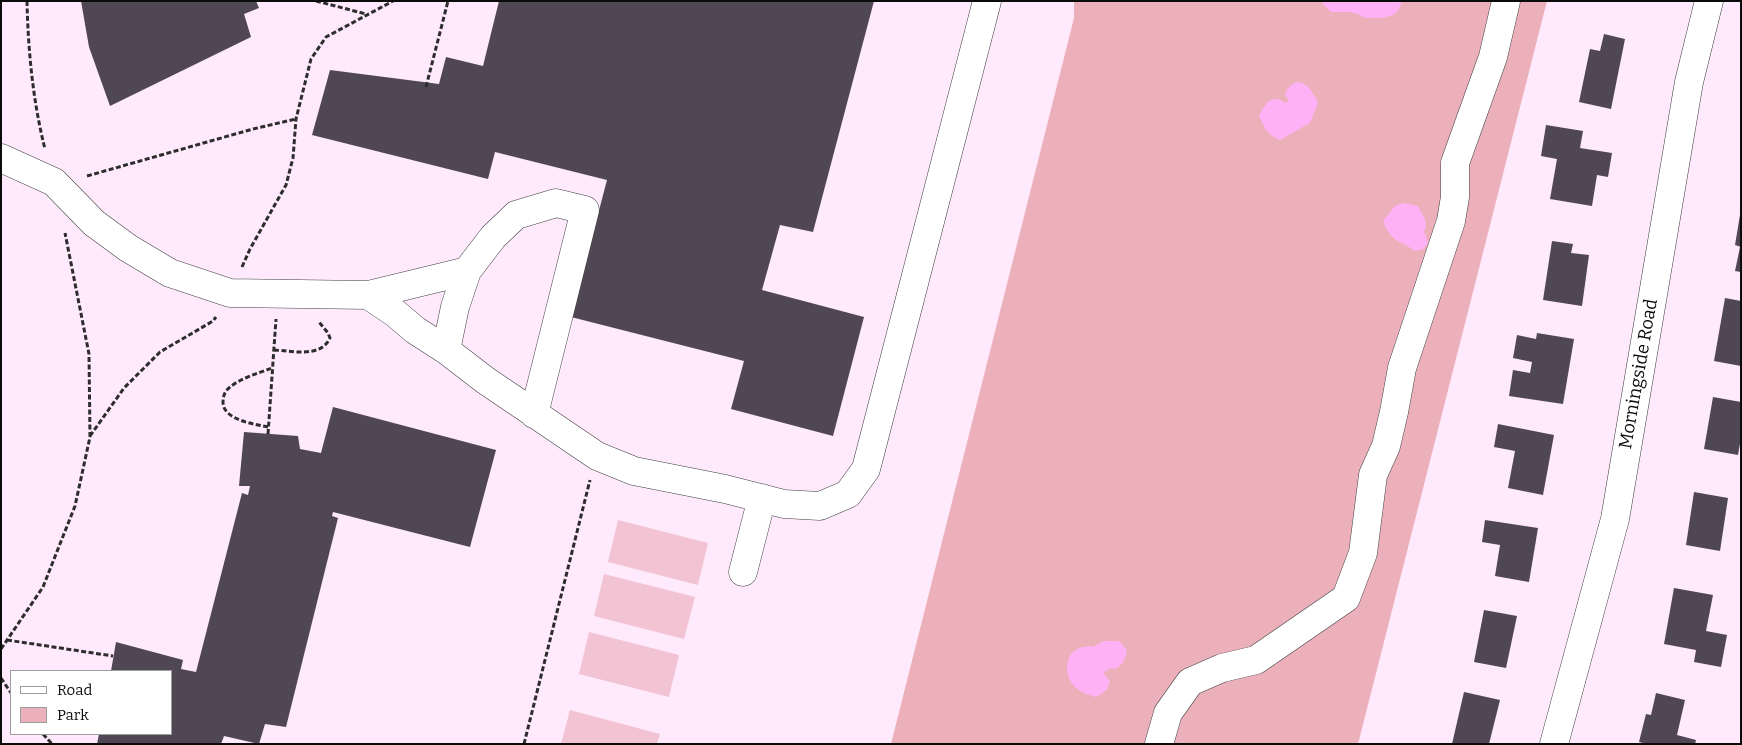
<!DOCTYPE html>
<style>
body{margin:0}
#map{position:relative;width:1742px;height:745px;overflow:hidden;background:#ffe9fc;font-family:Bitter,serif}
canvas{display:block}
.frame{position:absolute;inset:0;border:2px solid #0b0b0b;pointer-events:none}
.legend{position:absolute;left:10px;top:670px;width:162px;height:65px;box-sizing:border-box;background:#fff;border:1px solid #9d9d9d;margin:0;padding:6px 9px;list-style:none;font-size:15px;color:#0b0b0b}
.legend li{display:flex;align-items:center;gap:10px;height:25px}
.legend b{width:25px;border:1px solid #9d9d9d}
</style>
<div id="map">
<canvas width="1742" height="745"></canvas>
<div class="frame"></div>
<ul class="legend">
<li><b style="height:6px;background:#fff"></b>Road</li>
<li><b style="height:14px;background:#ecb0bb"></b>Park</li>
</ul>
</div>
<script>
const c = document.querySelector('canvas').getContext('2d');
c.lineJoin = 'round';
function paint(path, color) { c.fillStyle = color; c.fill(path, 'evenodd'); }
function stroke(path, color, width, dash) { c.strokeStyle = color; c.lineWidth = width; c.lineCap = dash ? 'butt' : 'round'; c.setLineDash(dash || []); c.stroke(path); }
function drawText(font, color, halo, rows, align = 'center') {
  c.font = font + ' Bitter,serif'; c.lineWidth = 5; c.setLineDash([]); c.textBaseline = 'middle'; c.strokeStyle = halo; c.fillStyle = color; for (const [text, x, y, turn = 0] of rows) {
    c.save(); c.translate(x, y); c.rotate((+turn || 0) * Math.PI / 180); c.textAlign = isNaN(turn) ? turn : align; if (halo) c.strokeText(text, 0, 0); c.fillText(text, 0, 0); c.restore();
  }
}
paint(new Path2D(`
 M1074 1H1547L1358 744H891L1074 18Z`), '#ecb0bb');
paint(new Path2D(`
 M1323 1H1402L1398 11 1391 16 1381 18H1365L1358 14 1350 12H1331L1324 5Z
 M1298 82C1308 83 1314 94 1318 103L1310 123 1280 140C1267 135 1264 127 1259 115 1265 104 1272 92 1285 103L1289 101 1285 95C1287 88 1291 84 1298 82Z
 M1404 203 1418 206 1425 219 1426 228 1423 232 1426 235 1428 243 1423 249 1415 251C1399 240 1390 241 1383 221L1395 206Z
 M1104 641H1119L1127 650 1124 661 1117 668 1109 669 1103 673 1110 681 1107 690 1096 697C1089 695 1080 692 1075 687 1059 670 1068 643 1093 647Z`), '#ffb1f6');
paint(new Path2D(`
 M618 520 708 543 698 585 608 562Z
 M604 574 695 597 684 639 594 616Z
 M589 632 679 655 669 697 579 674Z
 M570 710 660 734 657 744H561Z`), '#f2c3d2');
paint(new Path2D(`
 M81 1H256L259 8 244 14 251 37 110 106 89 47Z
 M499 1H874L813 232 780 225 762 290 864 317 833 436 731 409 744 361 571 317 607 180 495 152 488 179 312 135 330 70 439 84 446 57 483 66Z
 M1604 34 1625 39 1611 109 1579 102 1590 49 1600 51Z
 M1546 125 1583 131 1580 148 1612 153 1608 177 1597 175 1592 206 1550 199 1557 159 1541 156Z
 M1740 215H1741V247L1735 245Z
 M1552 241 1573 244 1571 253 1589 255 1582 306 1543 300Z
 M1740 247H1741V272L1735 271Z
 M1725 298 1741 301V366L1714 361Z
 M1537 333 1574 339 1563 404 1509 396 1513 370 1530 373 1532 362 1513 358 1517 335 1536 339Z
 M1713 397 1741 402V438L1738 455 1704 449Z
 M333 407 496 450 470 547 333 512 332 516 338 518 286 727 265 724 259 744 224 736 221 744H97L99 734H171V671H111L116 642 183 660 181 669 196 672 242 493 248 495 250 486H239L244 432 298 436 300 449 321 453Z
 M1498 424 1554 435 1543 495 1508 488 1515 451 1494 447Z
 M1694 492 1728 498 1720 551 1686 545Z
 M1485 520 1538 528 1529 582 1495 576 1500 545 1482 542Z
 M1674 588 1713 595 1706 631 1727 635 1721 667 1694 662 1696 650 1664 644Z
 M1484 610 1517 616 1506 668 1474 662Z
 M1464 692 1500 700 1489 744H1452Z
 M1656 693 1685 700 1677 735 1696 740 1695 744H1647L1639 742 1646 714 1651 715Z`), '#504754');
const minor = new Path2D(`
 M1 158 54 182 94 223 128 248 170 273 230 293 368 295 395 313 415 330 446 350 485 380 597 456 634 471 725 489 784 504 820 506 848 494 866 469 987 1
 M368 295 467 271 493 237 516 215 556 203 585 210 534 414
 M446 350 455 307 467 271
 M743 572 762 498
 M1159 744 1168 713 1190 682 1222 668 1256 660 1346 598 1363 553 1373 475 1386 446 1394 412 1402 368 1451 221 1455 197V163L1493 57 1506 1
 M1554 744 1615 519 1689 82 1709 1`);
stroke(minor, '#3e3e3e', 29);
stroke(new Path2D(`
 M27 1C28 50 33 102 45 149
 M316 1 366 14
 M426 87 448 1
 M87 176 253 129 296 119
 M242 267 250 249 286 185 293 158 296 119 311 59 326 37 393 1
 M274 350C292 351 321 358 330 338L328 333 319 322
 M268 427C254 424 223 420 223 402 223 396 225 391 229 388 240 378 259 373 272 368
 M268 434 276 319
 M90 436 124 388 160 352 213 321 216 317
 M7 640 113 656
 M1 649 43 587 75 506 90 437 89 354 65 233
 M1 678 11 693
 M43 734 52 744
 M524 744 590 480`), '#2d2d2d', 3, [5, 2.5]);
stroke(minor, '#fff', 28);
drawText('18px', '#0b0b0b', '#fff', [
 ["Morningside Road",1639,374,-80]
]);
</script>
